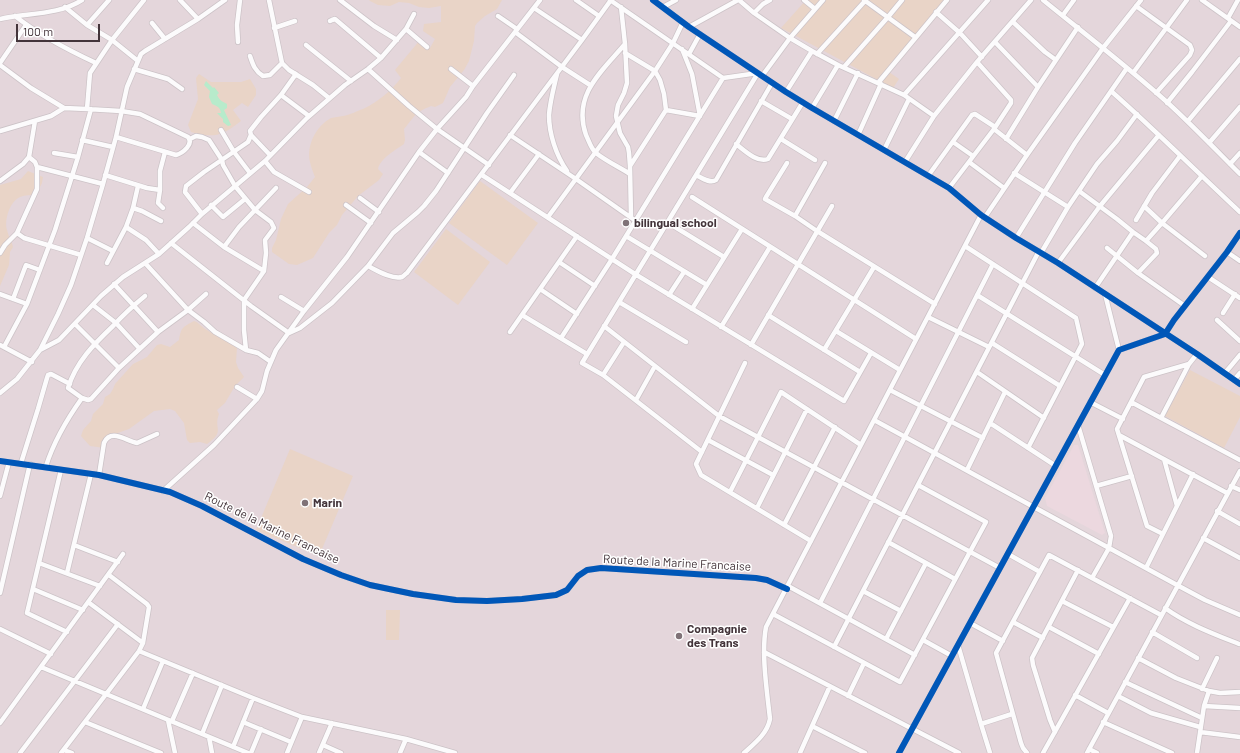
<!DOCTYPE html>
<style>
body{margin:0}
#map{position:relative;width:1240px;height:753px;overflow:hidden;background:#eee6e9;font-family:Barlow,sans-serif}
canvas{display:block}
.scale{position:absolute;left:16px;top:24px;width:84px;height:18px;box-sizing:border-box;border:2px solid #43343a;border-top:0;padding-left:5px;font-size:12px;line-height:14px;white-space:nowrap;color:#43343a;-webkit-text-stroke:3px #fff;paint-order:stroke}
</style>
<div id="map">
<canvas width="1240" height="753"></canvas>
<div class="scale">100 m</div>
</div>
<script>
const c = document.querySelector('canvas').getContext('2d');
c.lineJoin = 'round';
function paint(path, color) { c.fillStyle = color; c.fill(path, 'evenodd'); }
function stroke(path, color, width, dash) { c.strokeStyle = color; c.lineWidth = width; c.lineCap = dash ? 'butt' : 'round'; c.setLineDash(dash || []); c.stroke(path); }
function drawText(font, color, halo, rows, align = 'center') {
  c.font = font + ' Barlow,sans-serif'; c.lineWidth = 3; c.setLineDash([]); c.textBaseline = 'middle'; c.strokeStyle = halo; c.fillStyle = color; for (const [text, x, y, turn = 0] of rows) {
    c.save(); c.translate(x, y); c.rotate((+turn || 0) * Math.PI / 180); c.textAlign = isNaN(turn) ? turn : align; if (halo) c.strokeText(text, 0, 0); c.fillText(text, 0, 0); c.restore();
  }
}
paint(new Path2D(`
 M0 0H1240V753H0Z`), '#e4d6db');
paint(new Path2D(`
 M1074 445H1078L1105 533 1102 535 1047 506 1045 498Z`), '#ecd8df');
paint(new Path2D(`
 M369 0H502L497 9 485 16 477 23 475 26 474 41 469 61 464 70 450 87 443 103 435 107 431 106C424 109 417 112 412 119 409 122 407 126 404 129L405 140 404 144C395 150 380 159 378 169L383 174 379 180 358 196 342 215 337 225 329 233 313 258 297 265 289 264 272 252V248L276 240 281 219 288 204 307 187 315 177C313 172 311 167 310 162 306 146 316 126 331 118 335 117 339 117 343 116 350 115 357 111 363 109 378 102 391 91 401 78L395 70 420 40 430 48 435 39 423 31 424 24 441 22V6L429 8 419 7 409 3 399 2 390 6 378 5 370 1Z
 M806 0H949L889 72 899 79 893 88 781 28Z
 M199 74 211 82H241L250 79 256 89V95L248 107 242 103 233 110 241 121C223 135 215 139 191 132L188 125 198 99 196 78Z
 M28 171 43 177 42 183 36 195C31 195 25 195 20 197 10 201 4 220 7 230 8 236 12 241 13 247L10 252 9 265 0 286V185L21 179Z
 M480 181 538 223 507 265 449 223Z
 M446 229 490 262 458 305 414 272Z
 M194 321C200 323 201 327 207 330 216 336 228 341 237 348L236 362 238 368 244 377 235 386 225 403 217 410 219 414C213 429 226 431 207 444L200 442 190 443 187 440 184 423 175 411 170 409 154 411 129 429 109 436 104 448 90 446 81 436 83 430 91 421 93 414 103 404 105 397 110 394 113 389 115 384 133 364 147 357 157 345 161 344 170 347 179 340C181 327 183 327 194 321Z
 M1190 370 1240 396V417L1224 448 1165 416Z
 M290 449 353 476 319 556 256 530Z
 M386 610H400L399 640H386Z`), '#e9d4c7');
paint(new Path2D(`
 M206 81 213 88 214 87 219 93 217 95C220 101 222 101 227 104V108L224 110 231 125 228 126 223 122V119L217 113H221C220 107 217 106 212 104L209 97 210 91 204 85Z`), '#b7ebcb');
const street = new Path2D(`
 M180 0 198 19
 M269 0 282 63 289 70 313 85 329 98
 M340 0 374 26 397 40
 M576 0 599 16
 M610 0 723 78 758 73
 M653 0 689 27 786 92 812 108 949 188 981 215 1016 238 1058 263 1197 354 1240 384
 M739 0 754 13 790 38 812 51 838 65 904 95 934 116
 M804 0 815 9
 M864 0 915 37
 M1043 0C1085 34 1128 67 1168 103 1193 126 1216 150 1240 174
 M1202 0 1240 27
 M1136 6 1190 45 1192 50 1190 55 1156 93
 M65 7 87 25 112 40 138 61
 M621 7 625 44 627 83 624 93 618 105 616 116 620 133 628 147 629 153 630 166 631 217
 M663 7 676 0
 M534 8 582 40
 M936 12 960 33 982 57
 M754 13 763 4 770 0
 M1063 15 1074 0
 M15 16C39 35 68 50 96 63
 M498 16 517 29
 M1228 18 1238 0
 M0 19C27 13 59 15 82 0
 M330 21 332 20 335 19 381 58
 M1013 22 1045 52 1056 60
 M152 23 165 39
 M87 25 109 0
 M689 27 738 0
 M274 28 295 21
 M406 29 427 47
 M515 32 562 67 590 85
 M238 42 237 25 240 0
 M995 42 1038 87
 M625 44C602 71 572 95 586 135 589 141 591 149 596 153 606 161 619 167 630 174
 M306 45 351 81
 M625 53 655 71 660 80 664 94 666 110 630 166
 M689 54 700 34
 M817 54 865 1
 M250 56C253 65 255 71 263 76L270 75 282 63
 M0 63 26 25
 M0 65 31 88 64 108
 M844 67 888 17 902 0
 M134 69 168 79 182 89
 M368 69 409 106 437 129 489 165
 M451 69 473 86
 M1133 73 1187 0
 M557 74C554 87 550 101 549 115 549 134 556 155 567 171
 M762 76 790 38 823 0
 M878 83 947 0
 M1111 91C1155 130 1197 172 1240 212
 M786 92 812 51
 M281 95 309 116
 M904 95 988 0
 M761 101 792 119
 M1167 103 1192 72 1231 21
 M812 108 838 65
 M87 109 90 73 112 40 144 0
 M666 110 700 116 692 74 682 49
 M834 121 858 73
 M1188 121 1240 59
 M994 129 1027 155
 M221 130 234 152 250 173
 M0 131 51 116 64 108 87 109 121 111 140 114 188 137C194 144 183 153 176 155L116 137
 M251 135 270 155
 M510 135 576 179 633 219
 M858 135 881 84
 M190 139 196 136 202 137 209 140 222 160 223 165 235 186 255 210 271 222 274 228 265 240 266 253 264 271 244 300V330L246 350
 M781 139 815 160
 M1006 139 1038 87 1078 27
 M82 140 113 147
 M953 142 973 156
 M1209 143 1240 107
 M736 144C745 151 757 163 768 159L803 102
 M884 150 909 99
 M419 152 448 173
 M54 153 78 157
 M265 161 274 172 309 192
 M905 162 934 116 977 62 1031 0
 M969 162 1004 188
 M787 163 766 197 765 199 795 216 817 231 935 304
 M1230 164 1240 153
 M37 167 103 184
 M1014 173 1068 207
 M105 175 147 188 160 190V171L165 152
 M482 175 635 274 844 401 871 353
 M696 175C702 178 710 184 716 180L772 83
 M928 176 972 115 975 114 995 127
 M0 181 23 164 29 157 35 121
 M949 188 994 129 1011 103V100L977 62
 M160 190 158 203 163 208
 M1079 191 1117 219 1133 232 1146 241 1156 249 1157 253 1138 273
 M510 193 539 154
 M692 197 916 339
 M360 198 379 212
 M211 205 223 217 245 199
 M346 205 371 223
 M1144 206 1162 223 1205 256
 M133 208 142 211 161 221
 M202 214 185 192 186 186 204 172 248 142 251 135 250 131 261 117 281 95 296 74
 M795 216 825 163
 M548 217 655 71 673 43 683 22
 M985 217 1027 155 1103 48 1141 0
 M1136 220 1152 193 1180 156
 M193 223 224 247 264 271
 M126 227 146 240 159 254
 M675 227 724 257
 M17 233 24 238 81 255
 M626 236 707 285
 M87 238 113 251
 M1016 238 1075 143 1127 68
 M1146 241 1162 223 1202 176
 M171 243 251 306 289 333 300 328 332 303 368 266 393 233 418 212 424 206 436 191 487 113 514 75
 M965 246 1076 318 1082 344 1028 448
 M224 247 239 227 276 188
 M1107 248 1138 273 1185 306
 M1227 252 1240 261
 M0 253 5 245 17 233 37 189V167L35 162 29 157
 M1041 253 1068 207 1097 164 1117 141 1137 114
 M559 262 595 286
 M107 263 126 227 133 208 138 186
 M145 263 188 310 204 322 215 332 246 350 258 353 271 362
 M1058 263 1100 206 1159 135
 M368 266C376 270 392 280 402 277 404 276 405 274 407 273L582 40 611 0
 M1208 277 1240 298
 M114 284 158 332
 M1095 288 1133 232
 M540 289 577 314
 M0 294 27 304
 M1105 294 1119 350
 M669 295 684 272
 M977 295 1105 375
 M281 297 304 311
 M13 299 26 265 40 270
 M619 302 686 342
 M93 305 116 323 139 348
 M692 309 742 229
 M1223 313 1235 294
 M522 315 587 354
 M768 315 860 372
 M928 317 989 347
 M1217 320 1240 341
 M75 324 119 368 158 332 188 310 206 294
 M604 326 719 416 1000 568
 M721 327 770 247
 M836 331 900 370
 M510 332 577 236
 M561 338 612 259 723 78
 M992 343 1060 386
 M0 345 32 362
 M751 345 832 206
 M4 347 27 304 55 230 78 157 91 109
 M40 350 59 340 101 296 123 277 159 254 189 227 202 214 265 161 307 118 345 85 368 69 381 58 406 29 414 14
 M824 350 874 267
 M745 363 696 464 701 475 811 541
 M977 372 1044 418
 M1225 373 1240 355
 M603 375 624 342
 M1234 380 1240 373
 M237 387 257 399
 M890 390 983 438
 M0 393 17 379 40 350 58 314 71 285 87 238 103 184 116 137 127 87 141 54 145 51 198 19 225 0
 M82 398 88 400 91 399 119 368
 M636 400 655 366
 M1090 402 1123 419
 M1131 402 1240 460
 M1161 418 1189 364 1197 354
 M874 420 1177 585 1205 600 1240 615
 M990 423 1056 466
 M1078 425 1111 536 1109 548 1092 578
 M1119 435 1227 493
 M708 440 773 475
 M702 452 603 375 582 363 758 73
 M1164 459 1177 506
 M0 461 99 475 170 492 202 506 303 559 341 575 370 585 413 594 456 600 487 601 522 599 556 595 567 590 578 576 587 570 601 568 756 578 767 580 787 589
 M21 463 38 409 47 378 48 375 51 374 70 384
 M46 466C54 441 67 419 82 398L68 388C76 362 94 344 113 326 123 315 134 305 145 296
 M61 470 27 613 67 632
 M967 470 1005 392
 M99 475 104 443C111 428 126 441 137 443L157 434
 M1096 486 1132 476
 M1231 486 1240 490
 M163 491 214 445 257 399 262 391 267 371 276 350 304 311 347 257 419 152 437 129 466 97 473 86 540 0
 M730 492 781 392 861 445
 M0 496 9 462
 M757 508 807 409
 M1217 511 1240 524
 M784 525 835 427
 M1163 534 1147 526 1117 429 1144 377 1189 364
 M1203 538 1240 558
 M888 542 955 579
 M74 545 118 562
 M1008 554 1040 572
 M39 563 100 586
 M1146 568 1193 474
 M67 573 91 474
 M788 586 915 655
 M33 589 83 610
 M863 591 901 611
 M0 593 30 464
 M1062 601 1113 627
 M88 602 143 643
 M820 603 993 264
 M1165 608C1187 624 1214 634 1239 644
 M773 614 900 682 986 522 918 485
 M1013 622 1043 638
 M970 623 1003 641
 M1049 627 1099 654
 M0 629 51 654
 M1152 632 1197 658
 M886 639 926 563
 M923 640 952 656
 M958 645 981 724 990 753
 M834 647 1039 251
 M139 651 253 698 302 717 406 739 455 753
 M764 652 959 753
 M1138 658 1176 678 1209 691 1220 693 1240 692
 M41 667 248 753
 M1125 682 1202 718
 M1202 689 1217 658
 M1075 695 1108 713
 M848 696 864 663
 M1118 696 1151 713 1200 727
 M1204 706 1240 708
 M143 709 163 661
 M168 720 175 753
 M172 721 193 673
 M85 722 161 753
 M243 722 291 742
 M1103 722 1172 753
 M0 723 123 554
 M981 724 1012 714
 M812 726 865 753
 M1055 732 1050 720 1033 665 1032 658 1078 570
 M1200 732 1240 737
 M202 734 222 685
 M209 737 212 753
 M323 745 341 753
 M233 747 253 698
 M1089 749 1097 753
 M64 750 72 753
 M20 753 118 624
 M61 753 139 651 143 643 149 607 147 604 109 575
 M251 753 261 729
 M287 753 302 717
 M319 753 332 723
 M400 753 406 739
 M744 753C755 743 767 734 770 719 767 691 761 654 766 627L981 215
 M800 753 830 686
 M899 753 1119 350 1165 334 1174 320 1227 252 1240 233
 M1027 753 1023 748 1021 743 996 653 1049 555 1161 615
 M1043 753 1130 598
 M1087 753 1240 471
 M1197 753 1204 706 1209 691`);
stroke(street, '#ccc3c7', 6);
stroke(street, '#fcfbfc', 4.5);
stroke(new Path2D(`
 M653 0 689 27 786 92 812 108 949 188 981 215 1016 238 1058 263 1197 354 1240 384
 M0 461 99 475 170 492 202 506 303 559 341 575 370 585 413 594 456 600 487 601 522 599 556 595 567 590 578 576 587 570 601 568 756 578 767 580 787 589
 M899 753 1119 350 1165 334 1174 320 1227 252 1240 233`), '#0057b8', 6);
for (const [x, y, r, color] of [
 [626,223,4,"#7f7277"],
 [305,503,4,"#7f7277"],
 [679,636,4,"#7f7277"]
]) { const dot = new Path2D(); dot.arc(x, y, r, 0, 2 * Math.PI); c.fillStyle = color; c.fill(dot); stroke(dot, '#fff', 1.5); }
drawText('bold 12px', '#43343a', '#fff', [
 ["bilingual school",634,223],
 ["Marin",313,503],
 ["Compagnie",687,629],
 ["des Trans",687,643]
], 'left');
drawText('12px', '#43343a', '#fff', [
 ["Route de la Marine Francaise",272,528,26],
 ["Route de la Marine Francaise",677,563,3]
]);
</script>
